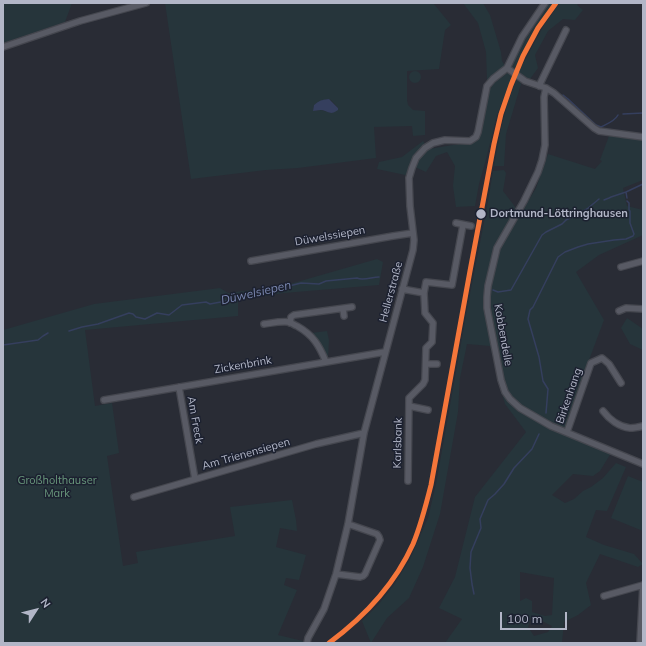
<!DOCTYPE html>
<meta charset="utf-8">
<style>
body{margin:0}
#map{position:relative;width:646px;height:646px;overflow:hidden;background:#292c35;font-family:Mulish,sans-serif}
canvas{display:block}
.frame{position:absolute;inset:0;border:4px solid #b2b6c7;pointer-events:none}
.north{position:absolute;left:16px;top:590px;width:40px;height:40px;-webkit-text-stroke:3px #1c2130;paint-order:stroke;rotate:54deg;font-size:11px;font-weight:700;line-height:16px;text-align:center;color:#b2b6c7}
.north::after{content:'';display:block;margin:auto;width:14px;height:18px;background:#b2b6c7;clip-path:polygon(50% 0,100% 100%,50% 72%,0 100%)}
.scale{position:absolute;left:500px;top:612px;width:67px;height:18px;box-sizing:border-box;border:2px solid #b2b6c7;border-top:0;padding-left:5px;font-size:12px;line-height:14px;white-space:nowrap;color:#b2b6c7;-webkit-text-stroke:3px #1c2130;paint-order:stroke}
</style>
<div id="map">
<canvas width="646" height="646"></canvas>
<div class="frame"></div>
<div class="north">N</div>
<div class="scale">100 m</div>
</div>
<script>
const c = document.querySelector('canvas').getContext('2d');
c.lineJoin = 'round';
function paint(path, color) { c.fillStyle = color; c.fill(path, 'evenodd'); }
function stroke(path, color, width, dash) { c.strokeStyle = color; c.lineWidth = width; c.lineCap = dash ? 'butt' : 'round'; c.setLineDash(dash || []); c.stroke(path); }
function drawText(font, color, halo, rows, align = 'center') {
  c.font = font + ' Mulish,sans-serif'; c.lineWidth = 3; c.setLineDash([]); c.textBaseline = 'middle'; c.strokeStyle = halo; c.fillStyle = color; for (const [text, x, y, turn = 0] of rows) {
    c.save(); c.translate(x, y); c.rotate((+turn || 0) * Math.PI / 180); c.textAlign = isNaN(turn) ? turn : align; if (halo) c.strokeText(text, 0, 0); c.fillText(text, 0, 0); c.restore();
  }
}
paint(new Path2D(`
 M3 3H72L65 22 3 43Z
 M165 3H435L434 4 451 25 445 30 439 69 407 71V100L408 105 413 110 425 111V135L413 136 412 126 374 127 376 158 298 168 266 170 191 179ZM327 99 331 100 338 108 331 113 321 110 313 111 314 105 324 100Z
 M463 3H483L490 15 501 52 502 61 505 66 487 80 486 52 478 23Z
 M549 3H553C538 24 525 47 514 71L512 69V66L515 56 524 41Z
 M560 3H579L577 5 583 10 575 20 563 19 548 31 535 55 538 68 530 79 518 73 544 25Z
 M409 77a6 6 0 1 1 12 0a6 6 0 1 1-12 0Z
 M509 72 513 75 497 115 485 163 479 184 475 206 456 207 453 186 455 166 447 152 436 156 426 172 415 167 410 176 377 169 379 162 402 157 423 141 429 149 453 145 473 143 481 133 487 99 490 89 494 83Z
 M517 78 521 84 506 134 504 166H494L501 128 508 102Z
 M609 136 643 140V180L623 188 627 206 643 210V235L599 255 576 272 604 320 589 360 565 434 611 453 600 471 593 476 573 474 552 495 565 503 574 499 583 491 591 487 603 478 616 463 626 467 607 511 596 510 586 537 604 545 634 554 643 564 638 567 600 554 586 583 591 605 578 615 564 622 562 643H533L527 642 526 643H445L462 619 439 608 455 577 475 497 526 432 505 404 490 346 467 344 460 378 458 412 440 514 423 567 409 598 387 618 371 643 362 621 378 605 394 585 410 559 428 518 436 484 468 304 487 207 493 171 504 170 506 173 503 191 513 204 520 215 536 188 548 154 595 169 602 161 600 160ZM520 572 554 578 552 615 545 616 532 612V601L526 598 520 601ZM531 617 538 619 552 626 548 632 534 636 528 627Z
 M377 259 383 262 379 285 284 293 264 296 263 294 238 297V316L85 330 95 406 112 403 119 453 107 456 123 566 138 563 136 552 235 536 230 507 292 500 296 520 297 531 280 528 276 547 306 555 299 580 286 578 284 585 297 590 278 635 303 641 304 643H3V330L94 304 220 288 228 293 283 286Z
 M627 318 643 329V350L630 344 621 328Z
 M327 331 329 340 328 359 311 333Z
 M628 476 643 482V531L611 518Z`), '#26353b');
paint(new Path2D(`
 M329 99 338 108V110C330 116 329 111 321 110 318 110 316 111 313 111L314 105C318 101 323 99 329 99Z`), '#353f5e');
stroke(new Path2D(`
 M563 95 568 99 596 125 601 127C607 124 615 121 618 115
 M623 114 643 113
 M627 198 626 192 643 184
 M604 200 609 198 611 197 626 192
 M493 290 498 292 511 290 542 235 546 232 562 224 566 220 587 209 599 199
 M69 331 82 327 98 324 129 313 133 314 136 317 145 319 157 313 169 315 182 305 206 302 210 304 242 298 301 283 319 284 326 281 357 278C363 281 372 277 379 277
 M3 345 38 340 43 336 48 333
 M546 413 548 389 543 381 539 357 528 319 530 310 533 307 558 257 565 252 578 247 588 244 614 240 626 239 633 236 634 234 630 223V211L629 210V203L627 201
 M474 594 472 584 470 568 471 552 481 528 480 519 488 500 495 494 504 484 514 468 532 449 539 434`), '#353f5e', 1.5);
const street = new Path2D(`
 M3 47 80 21 146 3
 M507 68 525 81 546 88 554 93 594 128 599 131 643 137
 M539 86 566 30
 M546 88 544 97 545 145 542 160 538 172 524 201 497 248 488 286 487 297V308L501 380 505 392 510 399 520 408 551 426 643 464
 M456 223 471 226
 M251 261 393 236 413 233
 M621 267 643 261
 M402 289 424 293
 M343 309 344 316
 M619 311 626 308 643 309
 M290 323 291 317 294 315 352 307
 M264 324C272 323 280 321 289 322 292 323 294 325 297 326 313 335 319 345 326 362
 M426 364H437
 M179 387 195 479
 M104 400 385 352
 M409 406 428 410
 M603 411C609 419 619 427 630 428 634 428 639 427 643 426
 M567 432 591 363 602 358 609 364 621 383
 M408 481 409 398 423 384 425 380 426 348 432 342 433 323 425 313 424 293 426 282 452 285 463 225
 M134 497 316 444 364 433
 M336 574 360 577 363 576 365 574 380 540 379 537 377 534 348 524
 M604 596 643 585
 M307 643 308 638 324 609 336 574 348 524 364 433 413 250 414 240 410 206 409 178 412 168 416 158 425 148 433 143 445 140 470 141 476 137 478 132 487 86 493 79 507 68 522 37 545 3
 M640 643 643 585`);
stroke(street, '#45474f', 8);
stroke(street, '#585a64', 5.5);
stroke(new Path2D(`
 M329 643C364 617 395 584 413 544 421 525 426 505 431 485L470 271 494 144 501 114 511 85 523 56 538 28 556 3`), '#f5763a', 5);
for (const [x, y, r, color] of [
 [481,214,5.5,"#b2b6c7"]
]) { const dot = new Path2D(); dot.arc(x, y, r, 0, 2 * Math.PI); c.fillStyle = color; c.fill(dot); stroke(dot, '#1c2130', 1.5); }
drawText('bold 11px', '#b2b6c7', '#1c2130', [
 ["Dortmund-Löttringhausen",490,214]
], 'left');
drawText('11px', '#b2b6c7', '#1c2130', [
 ["Düwelssiepen",330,236,-10],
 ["Hellerstraße",391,292,-75],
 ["Kobbendelle",503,335,80],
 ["Zickenbrink",243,365,-10],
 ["Birkenhang",569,396,-71],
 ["Am Freck",195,420,80],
 ["Karlsbank",398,443,-89],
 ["Am Trienensiepen",246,454,-16]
]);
drawText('11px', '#69987c', '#1c2130', [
 ["Großholthauser",57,481],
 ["Mark",57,494]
]);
drawText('italic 12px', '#7a87af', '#1c2130', [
 ["Düwelsiepen",256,293,-13]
]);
</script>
